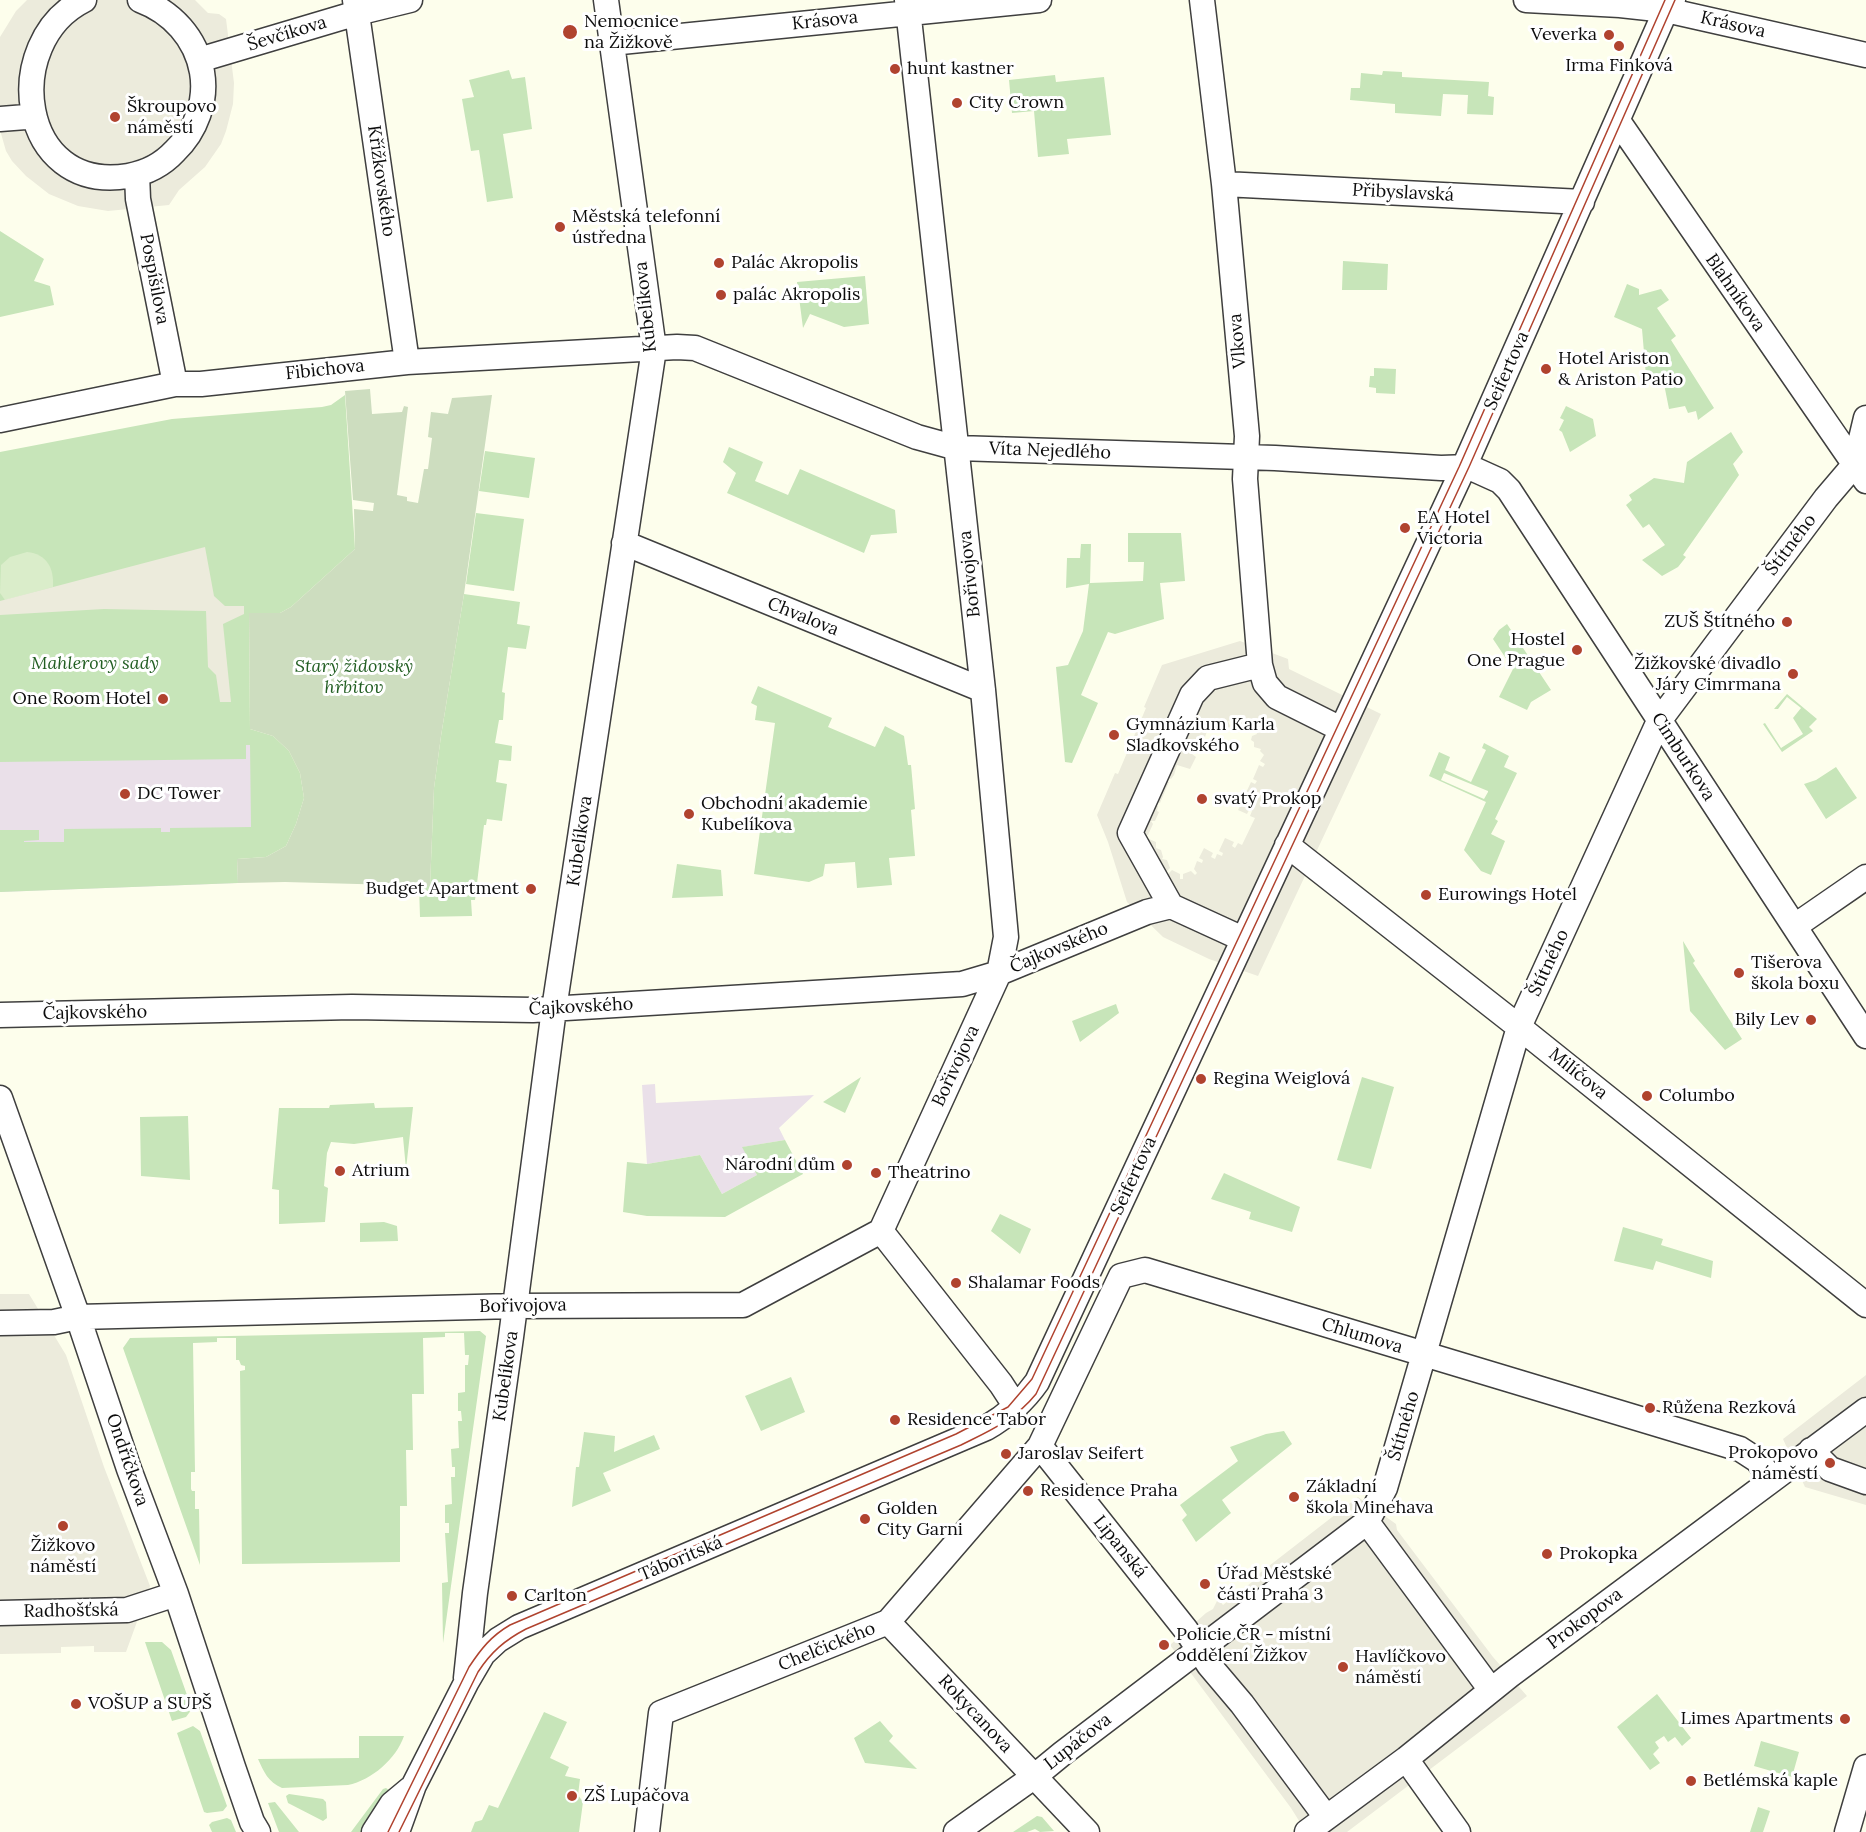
<!DOCTYPE html>
<meta charset="utf-8">
<style>
body{margin:0}
canvas{display:block;background:#fdfeec}
</style>
<canvas width="1866" height="1832"></canvas>
<script>
const c = document.querySelector('canvas').getContext('2d');
c.lineJoin = 'round';
function paint(path, color) { c.fillStyle = color; c.fill(path, 'evenodd'); }
function stroke(path, color, width, dash) { c.strokeStyle = color; c.lineWidth = width; c.lineCap = dash ? 'butt' : 'round'; c.setLineDash(dash || []); c.stroke(path); }
function drawText(font, color, halo, rows, align = 'center') {
  c.font = font + ' Lora,serif'; c.lineWidth = 6; c.setLineDash([]); c.textBaseline = 'middle'; c.strokeStyle = halo; c.fillStyle = color; for (const [text, x, y, turn = 0] of rows) {
    c.save(); c.translate(x, y); c.rotate((+turn || 0) * Math.PI / 180); c.textAlign = isNaN(turn) ? turn : align; if (halo) c.strokeText(text, 0, 0); c.fillText(text, 0, 0); c.restore();
  }
}
paint(new Path2D(`
 M0 601 289 751 237 859 238 883 0 892Z
 M655 1084 656 1103 814 1095 779 1128 785 1140 743 1147 757 1175 722 1194 700 1155 647 1164 642 1085Z`), '#eae0e9');
paint(new Path2D(`
 M509 70 512 79 525 77 532 129 503 134 513 198 487 202 479 150 471 151 462 99 474 97 469 80Z
 M1383 71 1402 72V77L1489 82 1488 96 1494 97 1493 115 1467 114 1468 95 1443 94 1441 116 1395 113V104L1350 100 1351 88H1360L1361 73 1382 75Z
 M1055 75 1056 82 1104 77 1111 135 1067 139 1069 154 1038 157 1034 111 1012 113 1009 80Z
 M0 231 44 259 34 281 50 286 54 305 0 317Z
 M1343 261 1388 264 1387 290H1342Z
 M865 276 869 324 844 327 810 314 803 328 797 282Z
 M1627 284 1639 289V295L1661 289 1669 300 1657 308 1676 336 1671 340 1714 408 1698 420 1696 411 1688 413 1685 406 1669 409 1662 374 1646 376 1642 329 1614 317Z
 M1374 368 1396 369 1395 394 1376 393V388L1369 387 1370 376H1374Z
 M345 395 355 549 291 607 280 613 249 614 250 729 273 736 289 751 300 773 304 798 296 824 286 846 266 857 237 859 238 883 0 892V830H39V840L24 841V842H64V829L161 828V832H170V828L251 827 250 745H246V759L0 762V452L172 419 322 407 331 405Z
 M1566 406 1593 419 1596 436 1570 452 1562 432 1559 430 1564 420 1560 418Z
 M1731 432 1743 452 1733 464 1739 475 1683 555 1686 557 1678 567 1662 576 1642 560 1665 545 1649 524 1643 528 1626 505 1632 500 1629 495 1654 478 1684 483 1687 462Z
 M729 447 763 462 755 481 788 495 800 469 895 510 897 533 871 535 864 553 727 493 736 473 723 462Z
 M485 451 535 458 529 498 479 491Z
 M476 513 524 519 514 591 466 584Z
 M1128 533H1181L1185 581 1160 583 1164 619 1115 634 1108 632 1081 695 1098 703 1072 763 1065 762 1056 667 1068 665 1083 631 1089 584 1066 588 1067 558H1080L1081 544H1091L1090 583 1143 581 1144 562H1128Z
 M464 594 520 602 517 624 530 626 526 649 508 647 502 692 505 693 503 720H499L495 743 512 746 511 761 499 760 496 782 507 784 502 821 487 819 486 825H484L475 900H471L472 916 420 917 419 886H430L434 788 441 736Z
 M1507 624 1551 690 1531 702 1527 710 1499 697 1513 669 1493 639 1499 630Z
 M758 686 832 718 828 727 875 747 885 726 904 736 908 765H911L915 809 911 810 915 856 889 858 892 885 857 888 855 862 825 864 823 876 809 882 754 874 775 723 755 720 757 706 751 703Z
 M1787 694 1817 719 1809 727 1813 731 1782 752 1763 724 1765 723 1781 748 1803 734 1793 718 1801 708 1787 697 1778 709H1774Z
 M1484 743 1509 756 1504 767 1517 773 1495 819 1498 821 1491 834 1505 841 1491 875 1481 871 1464 850 1486 802 1429 776 1439 752 1450 757 1445 770 1471 782 1486 750 1482 748ZM1444 773 1488 791V792L1484 799 1441 780Z
 M1836 767 1857 798 1826 819 1804 784 1816 780Z
 M677 864 721 870 723 896 672 898Z
 M1683 941 1695 961 1693 963 1742 1039 1725 1050 1690 1011Z
 M1116 1004 1119 1013 1080 1042 1072 1021Z
 M861 1077 845 1113 823 1102Z
 M1362 1077 1394 1087 1371 1169 1337 1160Z
 M374 1103 375 1108 413 1107 406 1169 403 1137 354 1144 331 1142 327 1153 324 1186 328 1188 325 1222 279 1224V1190L272 1189 279 1108H329L330 1105Z
 M188 1116 190 1180 141 1176 140 1117Z
 M785 1140 803 1174 725 1217 647 1216 623 1212 627 1162 647 1164 700 1155 722 1194 757 1175 742 1147Z
 M1224 1173 1300 1207 1292 1232 1249 1219 1251 1212 1211 1199Z
 M1000 1214 1031 1229 1020 1254 991 1231Z
 M384 1222 397 1226 398 1241 360 1242V1223Z
 M1623 1227 1663 1239 1661 1245 1713 1261 1711 1278 1656 1261 1653 1270 1614 1261Z
 M480 1331 486 1336 443 1643 442 1583 448 1582 445 1533H449V1523H445V1505L452 1504 451 1477H455V1467H452L451 1449 459 1448 458 1421H462L461 1411H458V1393L465 1392V1365H468L469 1355H465L464 1333H445V1337L423 1338 424 1394H412L413 1450H406L407 1506H400V1562L242 1564 240 1371 245 1370V1366L241 1365 239 1360H236V1338H217V1342L193 1343 195 1472H191V1489L192 1491H195V1509H199L200 1565 123 1348 130 1338Z
 M791 1377 805 1412 761 1431 745 1396Z
 M1284 1431 1292 1444 1222 1500 1231 1513 1196 1542 1182 1520 1187 1515 1180 1505 1238 1461 1230 1447 1266 1434Z
 M584 1432 615 1436 614 1452 654 1435 660 1449 603 1473 611 1491 572 1507 576 1467H579Z
 M145 1642H162L171 1650 192 1709 186 1717 172 1721Z
 M1657 1694 1691 1738 1682 1746 1675 1737 1668 1742 1664 1736 1655 1742 1659 1748 1653 1754 1660 1763 1650 1770 1617 1727Z
 M544 1712 567 1722 550 1758 569 1767 565 1776 580 1779 578 1795 583 1802 579 1832H471L475 1822 482 1820 489 1805 498 1808Z
 M880 1721 893 1736 889 1741 917 1769 865 1763 854 1738Z
 M193 1726 200 1731 227 1806 223 1811 207 1813 204 1812 177 1733Z
 M359 1736H404C396 1759 372 1780 348 1785L282 1788C268 1782 264 1772 258 1759L359 1758Z
 M1761 1741 1799 1752 1792 1777 1754 1766Z
 M386 1788 389 1790 363 1832H351L383 1789Z
 M289 1794 323 1799 326 1802 327 1818 323 1821 288 1803 286 1796Z
 M275 1802 299 1832H279L268 1803Z
 M1758 1807 1770 1811 1763 1832H1750Z
 M1037 1816 1042 1817 1054 1831 1040 1832 1035 1829 1027 1832H1013Z
 M227 1818 231 1820 236 1832H212L209 1825 212 1822Z`), '#c7e5b9');
paint(new Path2D(`
 M370 389 372 414 402 412 404 406 408 407 397 495 407 497V501L418 503 424 469H428L432 438 428 437 431 412 448 414 452 398 492 395 464 594 441 736 434 788 430 886 285 882 238 883 237 859 266 857 286 846 296 824 304 798 300 773 289 751 273 736 250 729 249 613H280L291 607 355 549 354 509 373 511 374 503 353 500 345 391Z`), '#cdddbf');
paint(new Path2D(`
 M27 552C47 554 54 568 53 587L5 600 0 593 1 565 10 557Z`), '#daedca');
paint(new Path2D(`
 M27 0H195L208 13 219 14 226 19 234 83 233 104 226 131 221 144 205 167 179 190 169 205 108 211 78 206 49 194 26 176 12 161 6 151 0 130V37L16 11Z
 M205 547 214 596 225 606H244V614L223 624 231 702H220L216 675 208 667 206 611 104 609 0 615V601Z
 M1240 641 1288 659 1289 669 1381 714 1258 976 1209 959 1163 937 1127 902 1108 842 1097 815 1115 773 1118 774 1146 708 1144 707 1162 665ZM1232 720 1234 725 1243 729 1251 733 1256 731 1257 734 1252 736 1251 740 1254 742V747L1261 749 1260 751 1264 755 1260 761 1265 764 1263 767 1259 765 1253 779 1257 781 1255 784 1251 782 1245 795 1250 797 1248 800 1244 798 1238 810 1247 814 1249 810 1252 811 1250 816 1255 818 1242 845 1238 843 1235 848 1232 846 1234 842 1225 838 1219 851 1223 853 1222 856 1217 854 1215 859 1211 857 1213 853 1204 848 1199 858 1203 860 1202 863 1197 861 1194 869 1197 873 1195 875 1191 871 1183 874V879H1180V874L1172 870 1168 874 1166 872 1170 868 1167 860 1162 859 1163 857 1161 850 1156 848V842L1149 839 1147 840V838L1145 836 1148 835 1153 824 1151 821H1155L1159 812 1157 811 1158 806 1154 804 1156 801 1160 803 1169 782 1165 780 1167 777 1171 779 1174 775 1177 765 1190 769 1196 757 1192 754 1194 752 1198 754 1204 740 1200 737 1201 735 1205 737 1207 731 1215 730V727L1221 731 1225 729 1228 730 1230 726 1228 721Z
 M0 1294H29L66 1355 104 1467 150 1586 126 1652H94V1646L61 1647V1653L0 1654Z
 M1866 1375V1505L1805 1487 1783 1439Z
 M1358 1497 1396 1524 1397 1530 1493 1657 1527 1696 1347 1832H1306L1291 1808 1170 1645 1206 1613 1213 1609 1217 1601 1219 1600 1223 1605 1257 1578 1256 1576Z`), '#ecebdc');
const minor = new Path2D(`
 M84 0C0 42 18 194 128 176 146 173 162 165 175 151 196 131 207 101 202 72 196 38 172 12 140 0
 M355 0 407 362
 M1202 0 1224 184 1247 436 1245 479 1260 665 1265 683 1277 697 1341 729
 M1526 0 1620 5 1666 10 1866 55
 M611 43 1039 0
 M199 60 357 13 410 0
 M0 119 26 117
 M1618 121 1866 481
 M137 174 138 199 175 384
 M1224 184 1582 202
 M0 420 175 384H201L407 362 677 347 695 348 917 437 957 448 1275 458 1441 468 1469 467 1500 481 1509 490 1866 1036
 M624 543 983 690
 M1287 845 1519 1027 1866 1305
 M1171 906 1130 833 1192 695 1208 678 1260 665
 M1795 926 1866 877
 M0 1015 352 1007 533 1010 962 984 999 973 1147 912 1171 906 1243 939
 M0 1098 78 1317 129 1469 176 1594 233 1767 252 1822 258 1832
 M881 1231 1001 1384 1016 1407
 M0 1323 54 1322 78 1317 515 1306 743 1305 881 1231 999 973 1006 937 983 690 907 0
 M1040 1446 1186 1630 1209 1665 1242 1704 1326 1817
 M1811 1450 1830 1469 1866 1482
 M1367 1522 1491 1690
 M0 1613 127 1610 176 1594
 M888 1622 1087 1832
 M466 1678 475 1593 511 1337 554 1009 654 349 606 0
 M1406 1759 1458 1832
 M374 1832 392 1804 410 1789
 M397 1832 414 1785 466 1683 483 1654 498 1640 519 1627 986 1428C1007 1416 1023 1402 1037 1382L1464 467 1666 10 1673 0
 M647 1832 661 1713 888 1622 1040 1446 1121 1276 1145 1270 1740 1449 1757 1460 1772 1479
 M956 1832 1035 1776 1063 1753 1367 1522 1385 1488 1519 1027 1659 721 1826 498 1855 464 1866 418
 M1307 1832 1406 1759 1509 1676 1866 1410
 M1847 1832 1866 1767`);
stroke(minor, '#3f3f3f', 27);
stroke(minor, '#fff', 24);
stroke(new Path2D(`
 M388 1832 469 1667C481 1649 491 1636 510 1625L956 1434 1008 1407 1032 1379 1459 467 1665 0
 M399 1832 478 1672C491 1652 505 1640 526 1629L961 1445C989 1431 1015 1420 1036 1394L1469 467 1675 0`), '#b0432f', 1.5);
for (const [x, y, r, color] of [
 [570,32,8,"#b0432f"],
 [1609,35,6,"#b0432f"],
 [1619,46,6,"#b0432f"],
 [895,69,6,"#b0432f"],
 [957,103,6,"#b0432f"],
 [115,117,6,"#b0432f"],
 [560,227,6,"#b0432f"],
 [719,263,6,"#b0432f"],
 [721,295,6,"#b0432f"],
 [1546,369,6,"#b0432f"],
 [1405,528,6,"#b0432f"],
 [1787,622,6,"#b0432f"],
 [1577,650,6,"#b0432f"],
 [1793,674,6,"#b0432f"],
 [163,699,6,"#b0432f"],
 [1114,735,6,"#b0432f"],
 [125,794,6,"#b0432f"],
 [1202,799,6,"#b0432f"],
 [689,814,6,"#b0432f"],
 [531,889,6,"#b0432f"],
 [1426,895,6,"#b0432f"],
 [1739,973,6,"#b0432f"],
 [1811,1020,6,"#b0432f"],
 [1201,1079,6,"#b0432f"],
 [1647,1096,6,"#b0432f"],
 [847,1165,6,"#b0432f"],
 [340,1171,6,"#b0432f"],
 [876,1173,6,"#b0432f"],
 [956,1283,6,"#b0432f"],
 [1650,1408,6,"#b0432f"],
 [895,1420,6,"#b0432f"],
 [1006,1454,6,"#b0432f"],
 [1830,1463,6,"#b0432f"],
 [1028,1491,6,"#b0432f"],
 [1294,1497,6,"#b0432f"],
 [865,1519,6,"#b0432f"],
 [63,1526,6,"#b0432f"],
 [1547,1554,6,"#b0432f"],
 [1205,1584,6,"#b0432f"],
 [512,1596,6,"#b0432f"],
 [1164,1645,6,"#b0432f"],
 [1343,1667,6,"#b0432f"],
 [76,1704,6,"#b0432f"],
 [1845,1719,6,"#b0432f"],
 [1691,1781,6,"#b0432f"],
 [572,1796,6,"#b0432f"]
]) { const dot = new Path2D(); dot.arc(x, y, r, 0, 2 * Math.PI); c.fillStyle = color; c.fill(dot); stroke(dot, '#fff', 2); }
drawText('18px', '#0c0c0c', '#fff', [
 ["Krásova",825,21,-6],
 ["Krásova",1733,25,13],
 ["Ševčíkova",287,34,-17],
 ["Křížkovského",381,181,82],
 ["Přibyslavská",1403,193,3],
 ["Pospíšilova",154,279,79],
 ["Blahníkova",1735,293,55],
 ["Kubelíkova",646,307,-96],
 ["Vlkova",1238,341,-95],
 ["Fibichova",325,370,-6],
 ["Seifertova",1507,371,-66],
 ["Víta Nejedlého",1050,451,2],
 ["Štítného",1791,545,-53],
 ["Bořivojova",970,574,-96],
 ["Chvalova",803,617,22],
 ["Cimburkova",1683,757,57],
 ["Kubelíkova",580,841,-82],
 ["Čajkovského",1059,948,-23],
 ["Štítného",1549,963,-65],
 ["Čajkovského",581,1007,-3],
 ["Čajkovského",95,1013,-1],
 ["Bořivojova",956,1066,-65],
 ["Milíčova",1578,1074,39],
 ["Seifertova",1134,1176,-65],
 ["Bořivojova",523,1306,-1],
 ["Chlumova",1362,1336,17],
 ["Kubelíkova",506,1376,-82],
 ["Štítného",1404,1426,-74],
 ["Ondříčkova",127,1460,71],
 ["Lipanská",1120,1547,51],
 ["Táboritská",681,1559,-23],
 ["Radhošťská",71,1611,-1],
 ["Prokopova",1585,1619,-37],
 ["Chelčického",827,1647,-22],
 ["Rokycanova",975,1714,47],
 ["Lupáčova",1078,1742,-38]
]);
drawText('18px', '#0c0c0c', '#fff', [
 ["Nemocnice",584,22],
 ["na Žižkově",584,43],
 ["Veverka",1597,35,"right"],
 ["Irma Finková",1619,66,"center"],
 ["hunt kastner",907,69],
 ["City Crown",969,103],
 ["Škroupovo",127,107],
 ["náměstí",127,128],
 ["Městská telefonní",572,217],
 ["ústředna",572,238],
 ["Palác Akropolis",731,263],
 ["palác Akropolis",733,295],
 ["Hotel Ariston",1558,359],
 ["& Ariston Patio",1558,380],
 ["EA Hotel",1417,518],
 ["Victoria",1417,539],
 ["ZUŠ Štítného",1775,622,"right"],
 ["Hostel",1565,640,"right"],
 ["One Prague",1565,661,"right"],
 ["Žižkovské divadlo",1781,664,"right"],
 ["Járy Cimrmana",1781,685,"right"],
 ["One Room Hotel",151,699,"right"],
 ["Gymnázium Karla",1126,725],
 ["Sladkovského",1126,746],
 ["DC Tower",137,794],
 ["svatý Prokop",1214,799],
 ["Obchodní akademie",701,804],
 ["Kubelíkova",701,825],
 ["Budget Apartment",519,889,"right"],
 ["Eurowings Hotel",1438,895],
 ["Tišerova",1751,963],
 ["škola boxu",1751,984],
 ["Bily Lev",1799,1020,"right"],
 ["Regina Weiglová",1213,1079],
 ["Columbo",1659,1096],
 ["Národní dům",835,1165,"right"],
 ["Atrium",352,1171],
 ["Theatrino",888,1173],
 ["Shalamar Foods",968,1283],
 ["Růžena Rezková",1662,1408],
 ["Residence Tabor",907,1420],
 ["Prokopovo",1818,1453,"right"],
 ["náměstí",1818,1474,"right"],
 ["Jaroslav Seifert",1018,1454],
 ["Základní",1306,1487],
 ["škola Minehava",1306,1508],
 ["Residence Praha",1040,1491],
 ["Golden",877,1509],
 ["City Garni",877,1530],
 ["Žižkovo",63,1546,"center"],
 ["náměstí",63,1567,"center"],
 ["Prokopka",1559,1554],
 ["Úřad Městské",1217,1574],
 ["části Praha 3",1217,1595],
 ["Carlton",524,1596],
 ["Policie ČR - místní",1176,1635],
 ["oddělení Žižkov",1176,1656],
 ["Havlíčkovo",1355,1657],
 ["náměstí",1355,1678],
 ["VOŠUP a SUPŠ",88,1704],
 ["Limes Apartments",1833,1719,"right"],
 ["Betlémská kaple",1703,1781],
 ["ZŠ Lupáčova",584,1796]
], 'left');
drawText('italic 18px', '#225e22', '#fff', [
 ["Mahlerovy sady",95,664],
 ["Starý židovský",354,667],
 ["hřbitov",354,688]
]);
</script>
